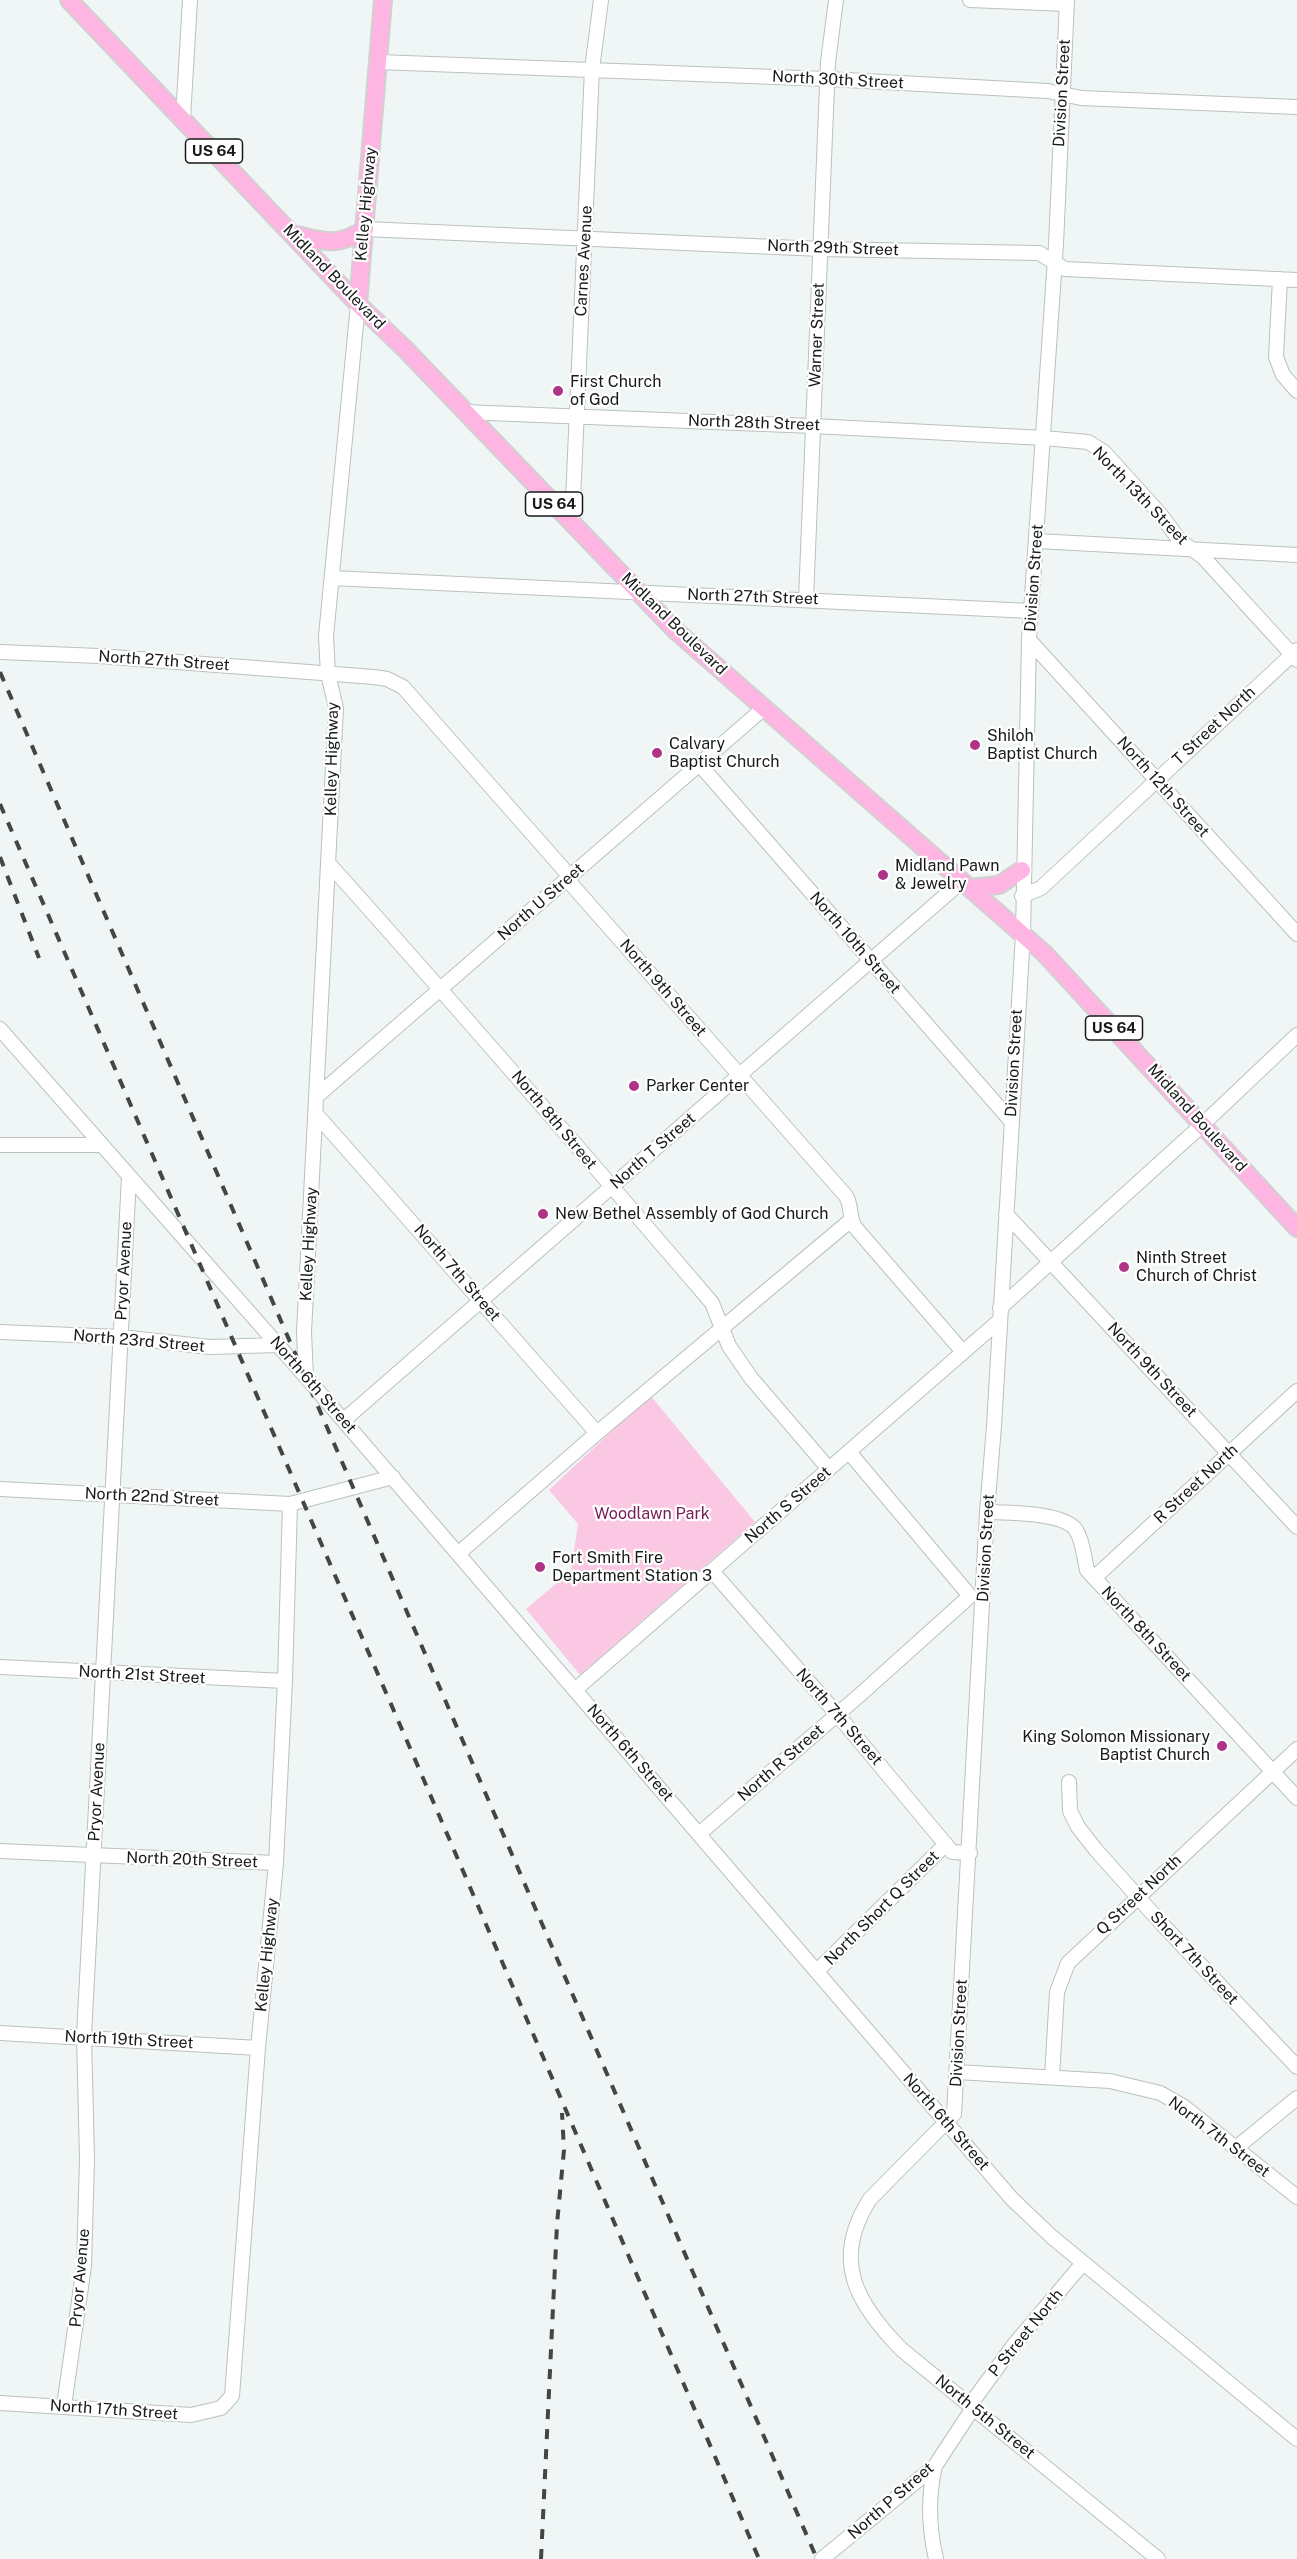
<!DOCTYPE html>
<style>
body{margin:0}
canvas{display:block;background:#eff6f5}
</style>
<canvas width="1297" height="2559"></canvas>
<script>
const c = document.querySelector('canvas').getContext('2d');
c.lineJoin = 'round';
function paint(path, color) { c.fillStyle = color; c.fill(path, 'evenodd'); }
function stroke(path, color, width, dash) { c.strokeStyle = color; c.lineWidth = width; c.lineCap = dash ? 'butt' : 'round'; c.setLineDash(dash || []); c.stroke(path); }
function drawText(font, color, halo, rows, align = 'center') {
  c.font = font + ' "Public Sans",sans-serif'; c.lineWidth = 4.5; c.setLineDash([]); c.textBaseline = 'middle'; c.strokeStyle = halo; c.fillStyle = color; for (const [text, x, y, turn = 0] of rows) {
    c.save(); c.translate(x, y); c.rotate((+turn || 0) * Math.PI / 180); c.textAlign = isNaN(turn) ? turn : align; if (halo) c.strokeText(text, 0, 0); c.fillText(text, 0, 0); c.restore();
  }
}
paint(new Path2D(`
 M650 1395 755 1522 580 1675 526 1609 571 1571 578 1524 549 1490Z`), '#fbc8e4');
const minor = new Path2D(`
 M970 0 1067 4
 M1067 0 1056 244 1029 640 1023 934 994 1426 987 1512 954 2114 870 2199C831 2260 856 2303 901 2349L1158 2559
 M379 62 828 79 1048 91 1081 98 1297 107
 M183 118 190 0
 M365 229 821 249 1039 253 1065 269 1297 280
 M1280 279 1276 357 1283 375 1297 391
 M464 412 813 426 1044 438 1088 442 1104 452 1161 515 1180 541 1203 557 1297 660
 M572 523 592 69 601 0
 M1037 541 1297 555
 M332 578 1031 611
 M806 599 828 62 836 0
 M1029 640 1297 934
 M0 652 99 656 374 677 387 679 403 687 566 872 572 885 846 1196C852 1206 849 1216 854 1226L963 1352
 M700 765 1011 1121
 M330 865C459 1009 586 1156 712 1303L729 1346 751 1378 829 1469
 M1022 896 1041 888 1297 650
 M0 1029 306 1377 1012 2199 1052 2237 1297 2439
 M317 1096 764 708
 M316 1114 597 1433
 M0 1145H101
 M1006 1214 1297 1527
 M1000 1308 1202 1125 1297 1035
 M0 1332 121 1337 210 1347 278 1345
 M306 1377 304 1332 336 708 328 674 326 636 358 304
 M344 1420 962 881
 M849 1452 970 1596
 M0 1489 290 1504 393 1477
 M987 1512C1008 1513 1064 1512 1076 1530 1083 1541 1084 1557 1087 1570L1297 1798
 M459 1553 597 1433 851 1220
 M712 1571 837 1714 952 1852 970 1853
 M1094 1578 1297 1391
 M0 1667 285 1681
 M576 1689 999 1321
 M1069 1782 1070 1811 1078 1827 1096 1850 1163 1925 1297 2067
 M699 1834 862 1693 970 1596
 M0 1851 276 1863
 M817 1971 946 1844
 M0 2033 258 2048
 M957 2072 1110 2081 1160 2093 1183 2106 1297 2197
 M1052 2077 1057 1992 1068 1963 1297 1749
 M1236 2148 1297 2098
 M0 2403 191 2415 221 2408 232 2396 258 2048 276 1863 285 1681 290 1504
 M970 2405 1013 2346 1083 2263
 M64 2406 84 2266 87 2159 84 2036 129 1177
 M935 2466C928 2496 929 2529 936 2559
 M822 2559 935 2466 973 2408`);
const major = new Path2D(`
 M69 0 358 304 406 350 675 630 1045 954 1297 1228
 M292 234C323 241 337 248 365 229
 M358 304 383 0
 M971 888 999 885 1022 870`);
stroke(minor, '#bac1bf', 16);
stroke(major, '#d1d1d1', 20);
stroke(minor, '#fff', 14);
stroke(major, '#ffb5e2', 16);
stroke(new Path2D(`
 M0 672 817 2559
 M0 804 420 1771 759 2559
 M0 857 39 958
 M541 2559 557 2224 564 2150 562 2113`), '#424645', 4, [10, 10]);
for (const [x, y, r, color] of [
 [558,391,6,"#b03485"],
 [975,745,6,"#b03485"],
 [657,753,6,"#b03485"],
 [883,875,6,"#b03485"],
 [634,1086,6,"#b03485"],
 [543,1214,6,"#b03485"],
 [1124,1267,6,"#b03485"],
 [540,1567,6,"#b03485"],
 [1222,1746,6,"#b03485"]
]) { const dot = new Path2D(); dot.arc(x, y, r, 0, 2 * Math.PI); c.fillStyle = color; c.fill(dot); stroke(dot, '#fff', 2); }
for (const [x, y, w] of [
 [214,151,57],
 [554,504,57],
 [1114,1028,57]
]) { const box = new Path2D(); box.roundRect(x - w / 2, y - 12, w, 24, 4.5); c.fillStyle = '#fff'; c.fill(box); stroke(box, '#171a19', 1.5); }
drawText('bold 15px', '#171a19', null, [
 ["US 64",214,151],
 ["US 64",554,504],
 ["US 64",1114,1028]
]);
drawText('16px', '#171a19', '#fff', [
 ["North 30th Street",838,80,3],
 ["Division Street",1062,93,-87],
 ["Kelley Highway",366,204,-85],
 ["North 29th Street",833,248,2],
 ["Carnes Avenue",584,261,-87],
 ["Midland Boulevard",334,277,46],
 ["Warner Street",817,335,-88],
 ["North 28th Street",754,423,2],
 ["North 13th Street",1140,496,46],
 ["Division Street",1034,578,-86],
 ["North 27th Street",753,597,2],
 ["Midland Boulevard",674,624,44],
 ["North 27th Street",164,661,4],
 ["T Street North",1214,726,-43],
 ["Kelley Highway",332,759,-89],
 ["North 12th Street",1163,787,48],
 ["North U Street",541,902,-41],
 ["North 10th Street",855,943,49],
 ["North 9th Street",663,988,49],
 ["Division Street",1014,1063,-87],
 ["Midland Boulevard",1197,1118,48],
 ["North 8th Street",554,1120,50],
 ["North T Street",653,1151,-41],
 ["Kelley Highway",309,1244,-87],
 ["Pryor Avenue",124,1271,-87],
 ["North 7th Street",457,1273,49],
 ["North 23rd Street",139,1341,5],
 ["North 9th Street",1152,1370,47],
 ["North 6th Street",313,1385,49],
 ["R Street North",1196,1484,-43],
 ["North 22nd Street",152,1497,3],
 ["North S Street",788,1505,-41],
 ["Division Street",986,1548,-87],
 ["North 8th Street",1146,1634,47],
 ["North 21st Street",142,1675,3],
 ["North 7th Street",839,1717,49],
 ["North 6th Street",630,1753,49],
 ["North R Street",781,1763,-41],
 ["Pryor Avenue",97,1792,-87],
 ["North 20th Street",192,1860,2],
 ["Q Street North",1139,1895,-43],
 ["North Short Q Street",882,1908,-45],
 ["Kelley Highway",267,1955,-84],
 ["Short 7th Street",1194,1958,47],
 ["Division Street",959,2033,-87],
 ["North 19th Street",129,2040,3],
 ["North 6th Street",946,2122,49],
 ["North 7th Street",1219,2137,37],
 ["Pryor Avenue",80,2278,-85],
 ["P Street North",1026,2333,-51],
 ["North 17th Street",114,2410,4],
 ["North 5th Street",985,2417,39],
 ["North P Street",891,2501,-41]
]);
drawText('16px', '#171a19', '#fff', [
 ["First Church",570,382],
 ["of God",570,400],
 ["Shiloh",987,736],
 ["Baptist Church",987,754],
 ["Calvary",669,744],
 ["Baptist Church",669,762],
 ["Midland Pawn",895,866],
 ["& Jewelry",895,884],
 ["Parker Center",646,1086],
 ["New Bethel Assembly of God Church",555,1214],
 ["Ninth Street",1136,1258],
 ["Church of Christ",1136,1276],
 ["Fort Smith Fire",552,1558],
 ["Department Station 3",552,1576],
 ["King Solomon Missionary",1210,1737,"right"],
 ["Baptist Church",1210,1755,"right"]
], 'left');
drawText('16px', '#781c59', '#fff', [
 ["Woodlawn Park",652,1514]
]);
</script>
